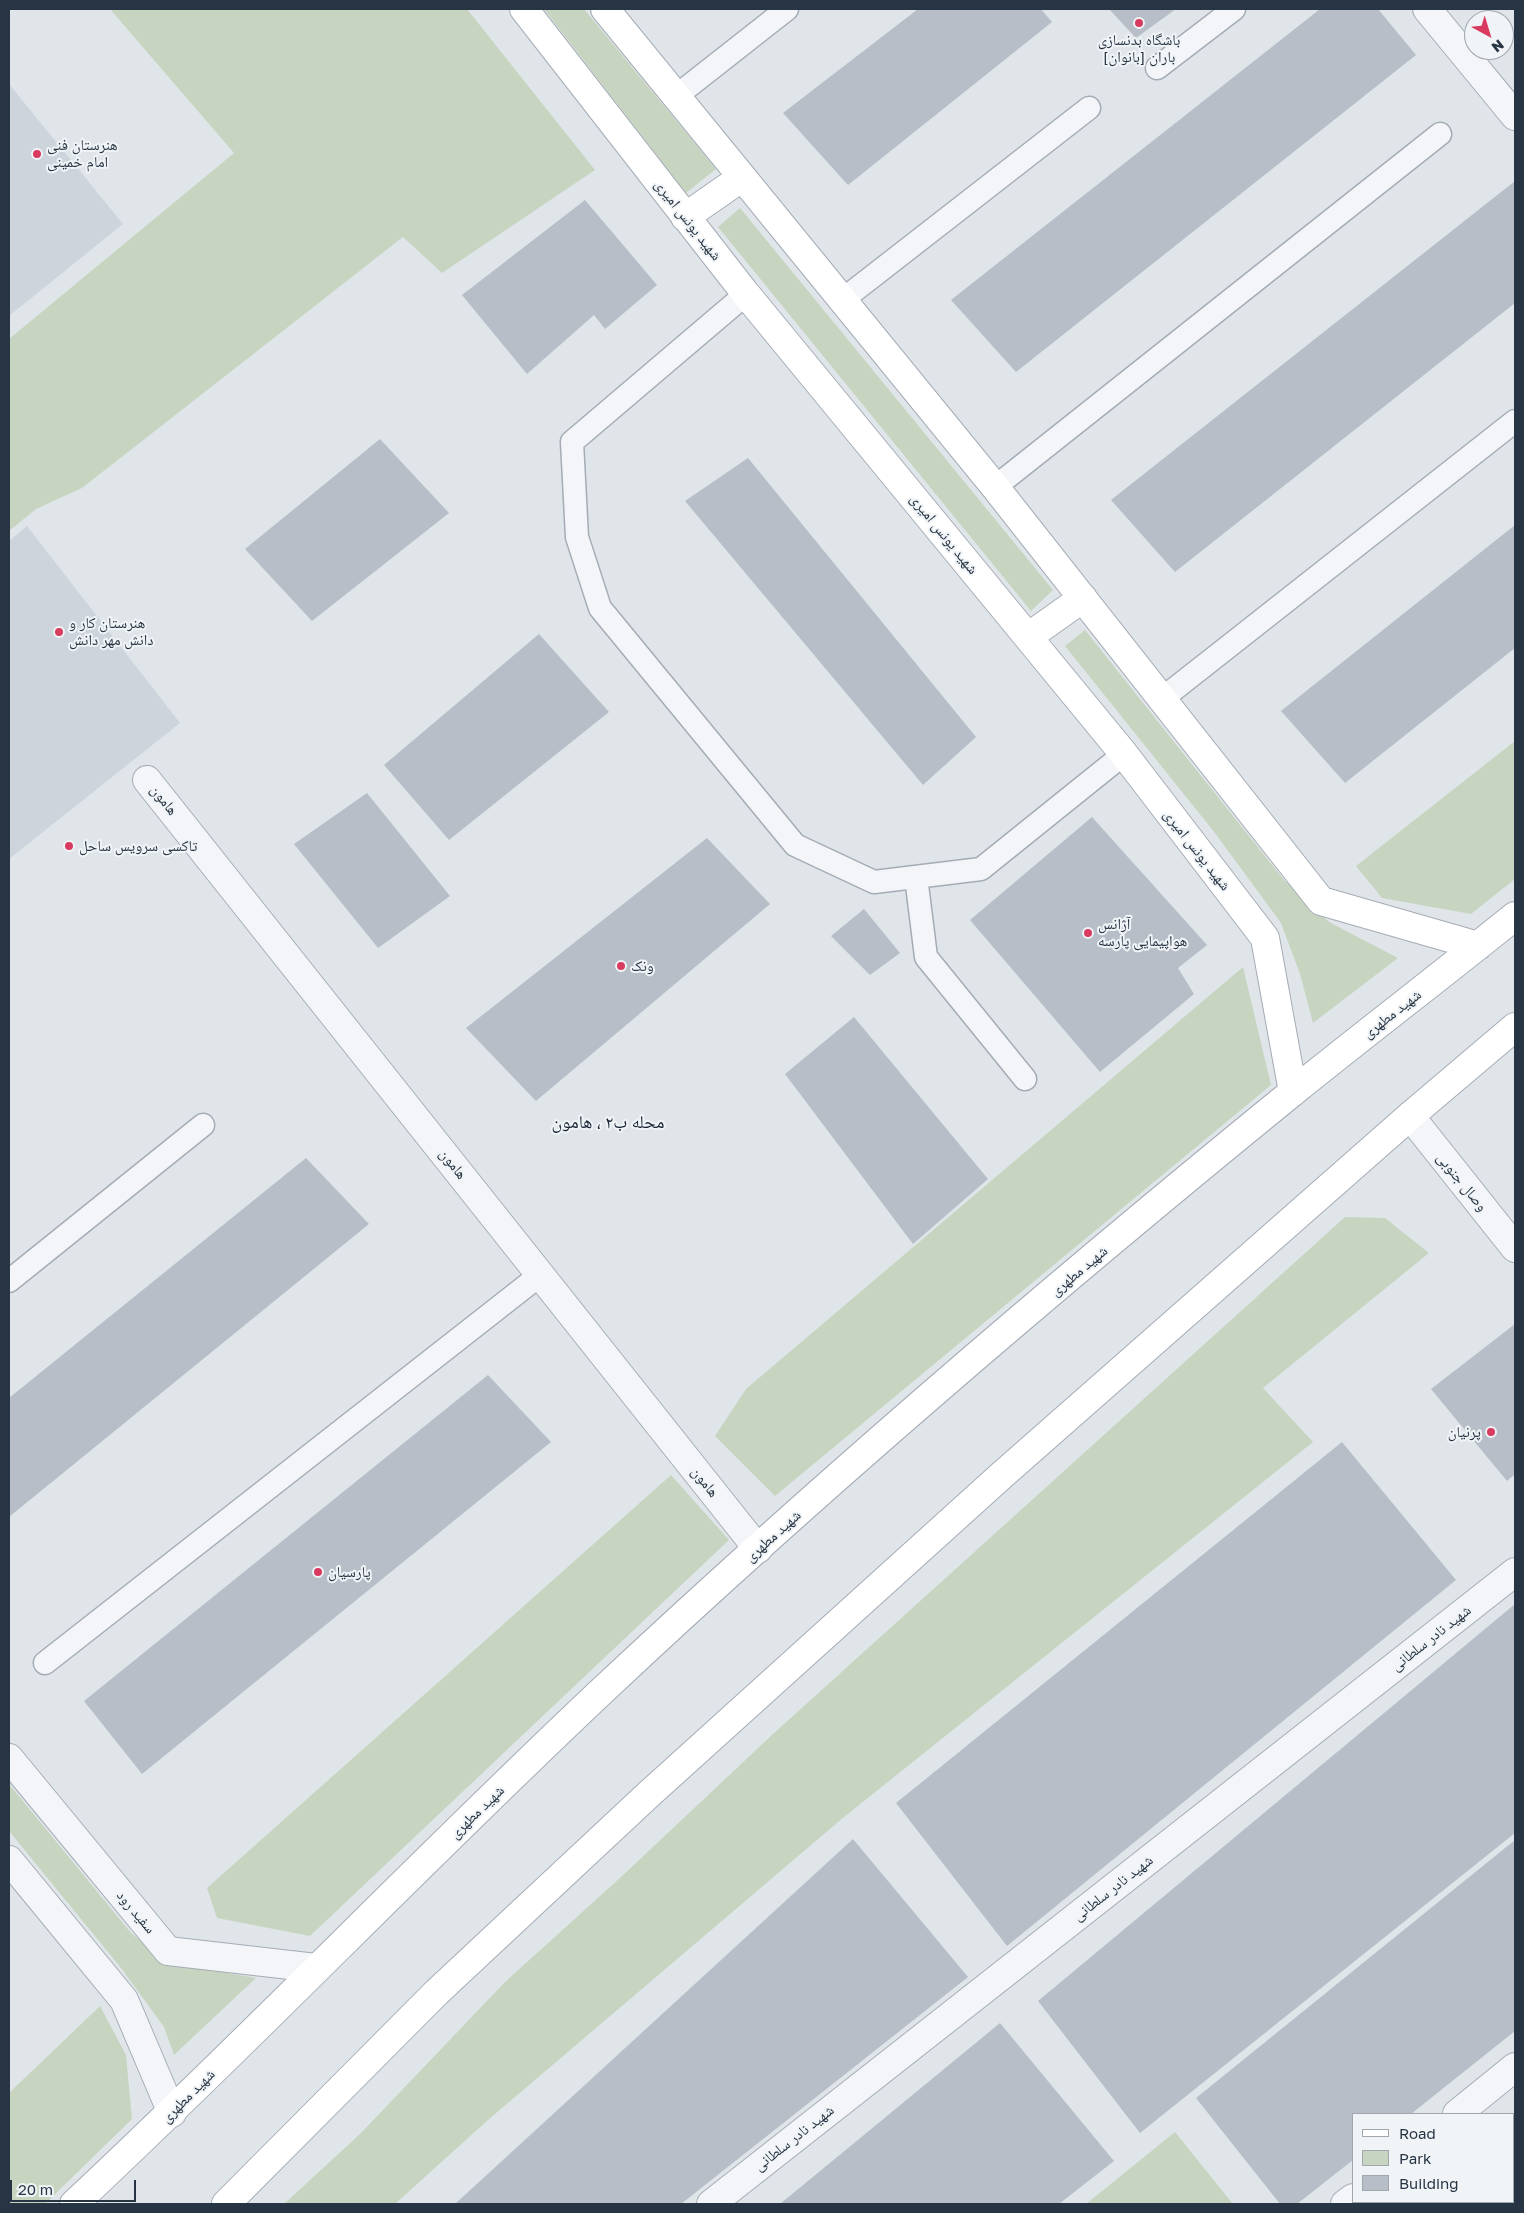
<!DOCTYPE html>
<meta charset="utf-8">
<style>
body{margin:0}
#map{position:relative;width:1524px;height:2213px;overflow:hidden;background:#e0e5ea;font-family:"Golos Text",sans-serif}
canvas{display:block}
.frame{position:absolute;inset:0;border:10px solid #273443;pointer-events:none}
.legend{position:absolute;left:1352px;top:2113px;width:162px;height:90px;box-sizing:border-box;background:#f0f4f7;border:1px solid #a0a7af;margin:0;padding:6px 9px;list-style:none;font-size:15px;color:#273443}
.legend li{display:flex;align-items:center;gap:10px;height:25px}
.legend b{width:25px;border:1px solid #a0a7af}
.north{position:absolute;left:1464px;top:10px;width:50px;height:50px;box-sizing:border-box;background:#f0f4f7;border:1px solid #a0a7af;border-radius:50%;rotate:141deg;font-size:14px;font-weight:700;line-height:20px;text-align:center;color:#273443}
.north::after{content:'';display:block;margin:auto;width:18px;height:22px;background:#d93b60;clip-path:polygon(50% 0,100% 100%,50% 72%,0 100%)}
.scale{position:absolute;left:10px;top:2180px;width:126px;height:22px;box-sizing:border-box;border:2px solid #273443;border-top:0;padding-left:6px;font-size:15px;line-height:18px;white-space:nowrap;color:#273443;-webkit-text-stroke:4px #f0f4f7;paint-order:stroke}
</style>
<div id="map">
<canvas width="1524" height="2213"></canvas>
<div class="frame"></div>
<ul class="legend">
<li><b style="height:6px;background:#fff"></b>Road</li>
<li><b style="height:14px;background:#c7d5c0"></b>Park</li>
<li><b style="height:14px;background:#b7bec8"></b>Building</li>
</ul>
<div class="north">N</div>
<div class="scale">20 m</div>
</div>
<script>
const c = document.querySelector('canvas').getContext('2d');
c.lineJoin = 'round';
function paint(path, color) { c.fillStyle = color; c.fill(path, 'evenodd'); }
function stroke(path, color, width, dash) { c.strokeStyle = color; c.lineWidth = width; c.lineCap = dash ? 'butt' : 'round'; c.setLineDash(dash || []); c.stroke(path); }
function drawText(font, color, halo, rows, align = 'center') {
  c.font = font + ' "Golos Text","Noto Naskh Arabic",sans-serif'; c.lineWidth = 4; c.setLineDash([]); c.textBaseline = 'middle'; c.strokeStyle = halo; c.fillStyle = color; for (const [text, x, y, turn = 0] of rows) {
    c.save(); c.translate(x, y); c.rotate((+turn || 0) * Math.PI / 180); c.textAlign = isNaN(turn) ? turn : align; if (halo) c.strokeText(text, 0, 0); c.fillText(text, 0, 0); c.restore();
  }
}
paint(new Path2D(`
 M9 84 123 224 9 316Z
 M27 526 180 723 9 859V541Z`), '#ced4dc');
paint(new Path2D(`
 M110 9H467L595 170 442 273 403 237 82 488 36 509 9 531V339L234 153Z
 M544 9H584L716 169 686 193Z
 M740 208 1053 590 1031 611 718 227Z
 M1085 630 1284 880 1329 922 1398 958 1313 1023 1300 974 1281 923 1215 833 1065 646Z
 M1515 741V879L1471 914 1382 898 1356 866Z
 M1243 967 1271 1085 775 1496 715 1436 746 1389Z
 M1345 1217 1385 1218 1429 1253 1263 1388 1313 1442 844 1817 488 2120 395 2204H284L360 2134 505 1982 621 1877 773 1734Z
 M671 1475 729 1540 310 1936 217 1918 207 1888Z
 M9 1784 131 1933 166 1962 256 1978 174 2055 164 2027 121 1968 9 1831Z
 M100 2006 126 2055 132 2119 45 2204H9V2093Z
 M1175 2132 1233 2204H1086Z`), '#c7d5c0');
paint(new Path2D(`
 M918 9H1041L1052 22 848 185 783 113Z
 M1109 9H1176L1136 38Z
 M1320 9H1378L1416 55 1016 372 951 300Z
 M1515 181V303L1175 572 1111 500Z
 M585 200 657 285 605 329 594 315 527 374 462 295Z
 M380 439 449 513 312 621 245 549Z
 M748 458 976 737 923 785 685 501Z
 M1515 525V648L1345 783 1281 711Z
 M539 634 609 712 449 840 384 765Z
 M367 793 450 896 378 948 294 844Z
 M1092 817 1207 945 1178 968 1194 994 1100 1072 970 920Z
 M707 838 770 904 536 1101 466 1028Z
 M864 909 900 953 870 975 831 936Z
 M854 1017 988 1179 913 1244 785 1074Z
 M306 1158 369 1224 9 1517V1398Z
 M1515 1324V1474L1507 1481 1431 1389Z
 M488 1375 551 1442 142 1774 84 1701Z
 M1342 1442 1456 1580 1007 1946 896 1803Z
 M1515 1604V1833L1140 2133 1038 2001Z
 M853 1839 968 1977 681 2204H455Z
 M1515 1840V2031L1411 2114H1353V2160L1297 2204H1280L1196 2098Z
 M1000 2023 1114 2161 1059 2204H780Z
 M1515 2115V2204H1407L1410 2202H1513V2117Z`), '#b7bec8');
const service = new Path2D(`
 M1157 68 1234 9
 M675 97 787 9
 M746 294 572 442 577 537 600 608 795 845 874 882 981 869 1124 754
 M841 301 1089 108
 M995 487 1440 134
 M1163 698 1515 421
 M916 877 926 957 1025 1079
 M9 1281 203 1125
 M45 1663 540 1275`);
const minor = new Path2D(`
 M147 780 758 1549
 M1457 2114 1515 2067
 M1345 2204 1353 2198`);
const tertiary = new Path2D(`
 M1427 9 1515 116
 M1410 1116 1515 1248
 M9 1758 168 1951 316 1968
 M9 1860 124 2000 172 2113
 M711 2204 1515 1572`);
const secondary = new Path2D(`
 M524 9 746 294 1124 754 1265 938 1293 1092
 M605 9 995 487 1321 901 1478 946
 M685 217 741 178
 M1028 637 1083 598
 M74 2204C254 2036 424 1858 604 1689 826 1481 1058 1283 1294 1091 1367 1032 1442 975 1515 916
 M226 2204 437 1992 649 1794 1002 1475 1410 1116 1515 1027`);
stroke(service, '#a5acb5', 25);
stroke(minor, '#a5acb5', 30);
stroke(tertiary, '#a5acb5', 30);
stroke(secondary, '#a5acb5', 30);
stroke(service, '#f3f5f8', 22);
stroke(minor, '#f3f5f8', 28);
stroke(tertiary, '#f3f5f8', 28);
stroke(secondary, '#fff', 28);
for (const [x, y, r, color] of [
 [1139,23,5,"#d93b60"],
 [37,154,5,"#d93b60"],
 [59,632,5,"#d93b60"],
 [69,846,5,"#d93b60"],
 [1088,933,5,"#d93b60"],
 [621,966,5,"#d93b60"],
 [1491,1432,5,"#d93b60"],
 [318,1572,5,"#d93b60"]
]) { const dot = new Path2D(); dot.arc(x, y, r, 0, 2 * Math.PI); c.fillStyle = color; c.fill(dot); stroke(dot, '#f0f4f7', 2); }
drawText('15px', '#273443', '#f0f4f7', [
 ["باشگاه بدنسازی",1139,40,"center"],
 ["باران [بانوان]",1139,57,"center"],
 ["هنرستان فنی",47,145],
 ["امام خمینی",47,162],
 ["هنرستان کار و",69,623],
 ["دانش مهر دانش",69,640],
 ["تاکسی سرویس ساحل",79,846],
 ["آژانس",1098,924],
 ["هواپیمایی پارسه",1098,941],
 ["ونک",631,966],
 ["پرنیان",1481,1432,"right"],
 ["پارسیان",328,1572]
], 'left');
drawText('15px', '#273443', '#f0f4f7', [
 ["شهید یونس امیری",688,220,52],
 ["شهید یونس امیری",944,534,51],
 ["هامون",164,800,52],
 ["شهید یونس امیری",1197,850,52],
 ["شهید مطهری",1392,1014,-38],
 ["هامون",453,1164,52],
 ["وصال جنوبی",1462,1182,51],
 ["شهید مطهری",1079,1271,-40],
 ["هامون",705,1482,52],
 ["شهید مطهری",773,1536,-42],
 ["شهید نادر سلطانی",1431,1638,-38],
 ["شهید مطهری",477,1812,-44],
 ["شهید نادر سلطانی",1113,1888,-38],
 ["سفید رود",136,1912,50],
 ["شهید مطهری",188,2096,-45],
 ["شهید نادر سلطانی",794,2138,-38]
]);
drawText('18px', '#192434', '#f0f4f7', [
 ["محله ب۲ ، هامون",608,1122]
]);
</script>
